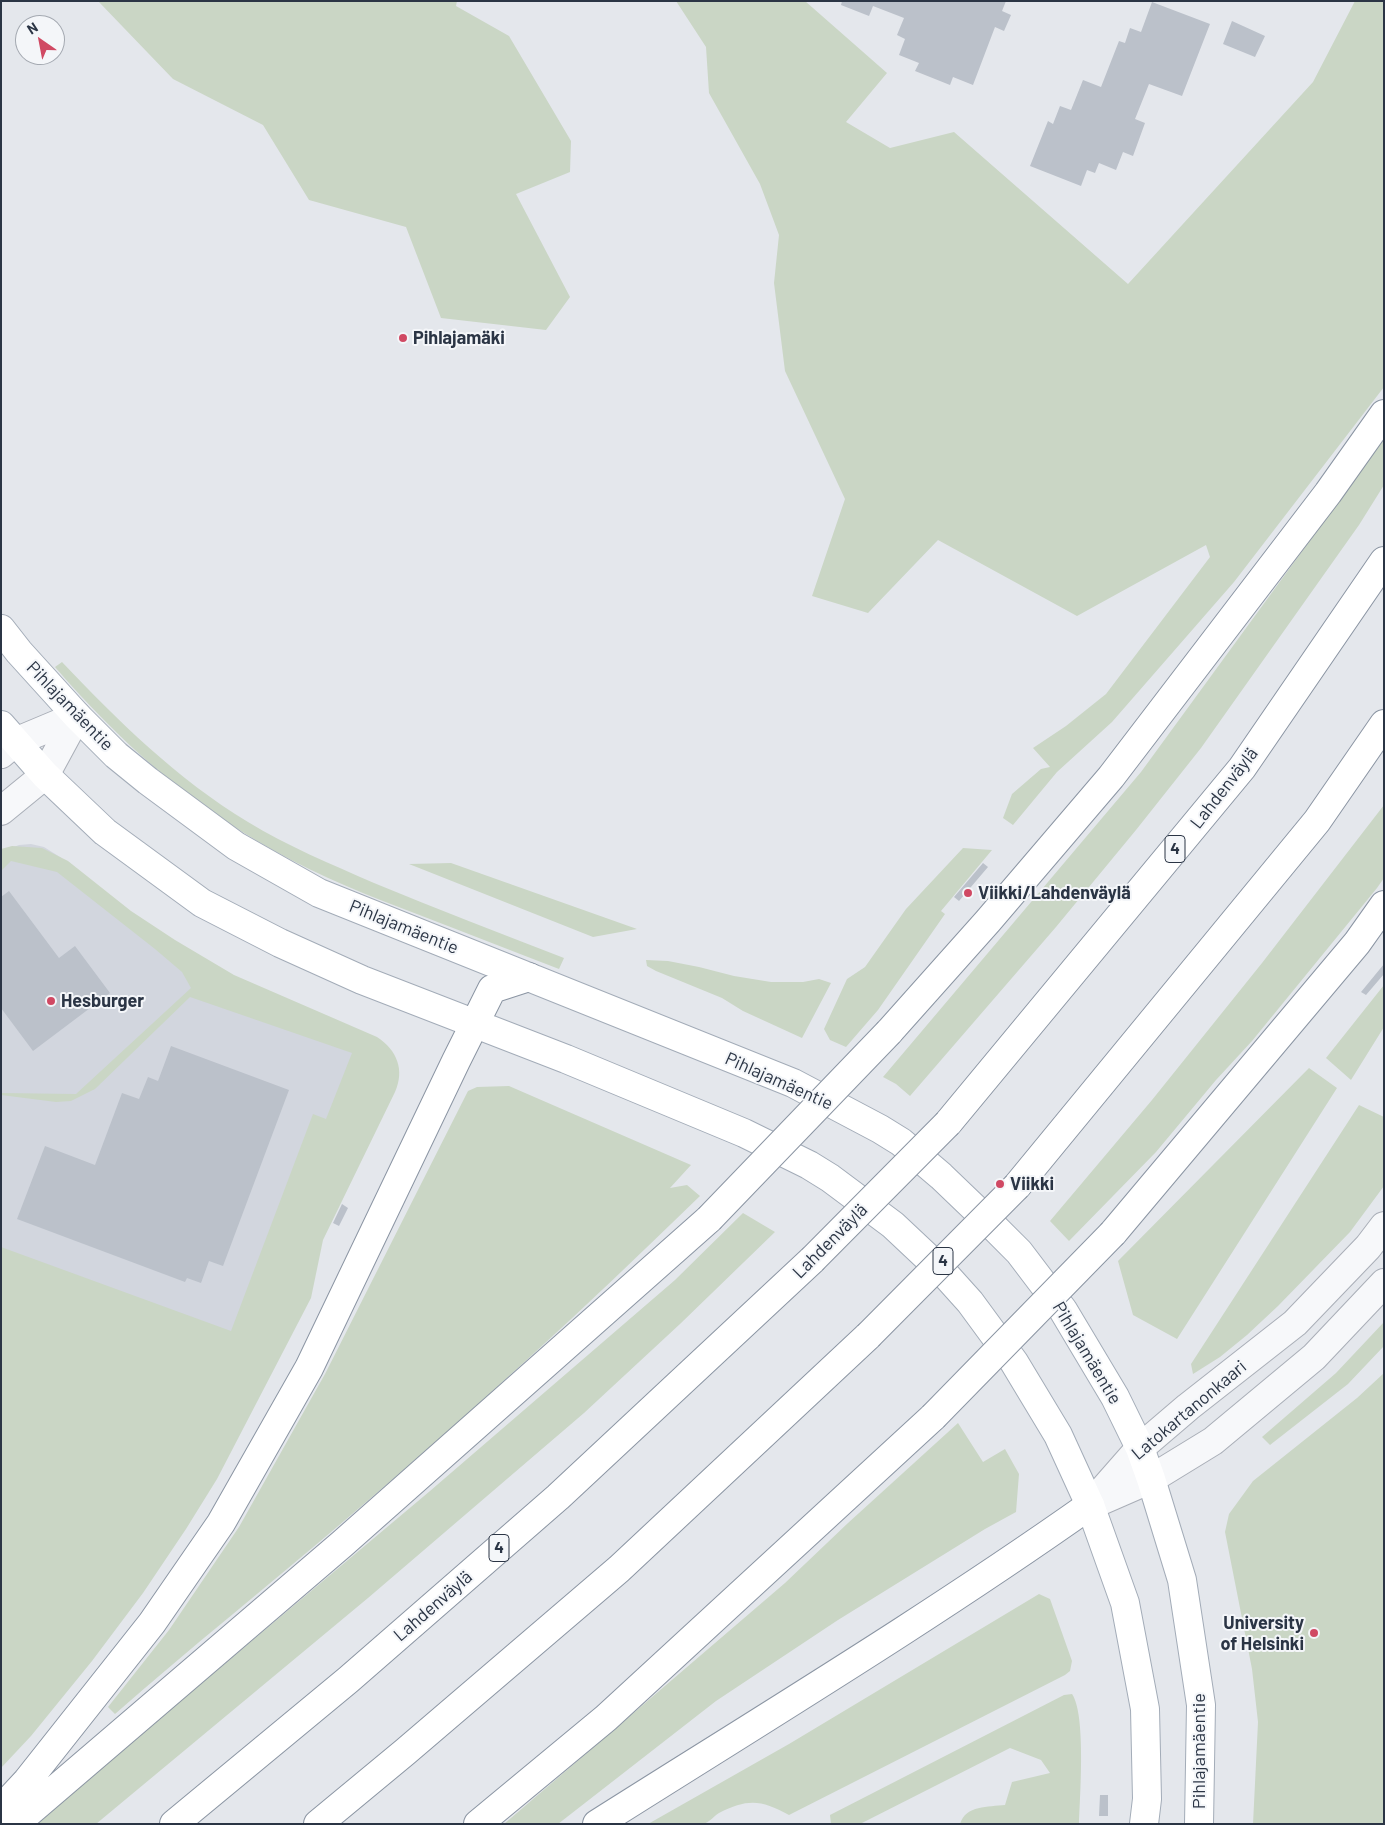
<!DOCTYPE html>
<meta charset="utf-8">
<style>
body{margin:0}
#map{position:relative;width:1385px;height:1825px;overflow:hidden;background:#e4e7ec;font-family:Barlow,sans-serif}
canvas{display:block}
.frame{position:absolute;inset:0;border:2px solid #2b3545;pointer-events:none}
.north{position:absolute;left:15px;top:15px;width:50px;height:50px;box-sizing:border-box;background:#f4f6f9;border:1px solid #a4a9b1;border-radius:50%;rotate:327deg;font-size:14px;font-weight:700;line-height:20px;text-align:center;color:#2b3545}
.north::after{content:'';display:block;margin:auto;width:18px;height:22px;background:#d04963;clip-path:polygon(50% 0,100% 100%,50% 72%,0 100%)}
</style>
<div id="map">
<canvas width="1385" height="1825"></canvas>
<div class="frame"></div>
<div class="north">N</div>
</div>
<script>
const c = document.querySelector('canvas').getContext('2d');
c.lineJoin = 'round';
function paint(path, color) { c.fillStyle = color; c.fill(path, 'evenodd'); }
function stroke(path, color, width, dash) { c.strokeStyle = color; c.lineWidth = width; c.lineCap = dash ? 'butt' : 'round'; c.setLineDash(dash || []); c.stroke(path); }
function drawText(font, color, halo, rows, align = 'center') {
  c.font = font + ' Barlow,sans-serif'; c.lineWidth = 4; c.setLineDash([]); c.textBaseline = 'middle'; c.strokeStyle = halo; c.fillStyle = color; for (const [text, x, y, turn = 0] of rows) {
    c.save(); c.translate(x, y); c.rotate((+turn || 0) * Math.PI / 180); c.textAlign = isNaN(turn) ? turn : align; if (halo) c.strokeText(text, 0, 0); c.fillText(text, 0, 0); c.restore();
  }
}
paint(new Path2D(`
 M31 844 44 847 60 857 118 906 168 941 379 1058 234 1356 1 1269V852L19 845Z`), '#d2d6de');
paint(new Path2D(`
 M98 1H457L456 6 509 36 571 141 570 172 516 194 570 297 546 330 441 318 406 227 309 200 263 125 173 79Z
 M676 1H805L887 73 846 122 890 148 954 132 1128 284 1313 82 1355 1H1384V387L1234 582 1112 722 1057 772 1013 825 1003 818 1012 794 1041 769 1050 767 1033 748 1066 726 1106 694 1210 557 1206 545 1077 616 938 540 868 613 812 596 845 499 785 371 774 283 779 235 760 184 709 93 706 47Z
 M1384 439V485L1359 525 1201 748 1136 830 1056 927 910 1096 896 1084 883 1077 1141 772Z
 M62 662C118 721 177 779 248 822 287 846 331 864 374 883 437 909 500 933 564 958L559 969C513 951 468 934 422 916 372 897 320 877 273 850 186 801 120 742 55 667Z
 M1384 805V878L1377 888 1252 1041 1216 1080 1156 1152 1069 1241 1050 1221 1152 1100 1262 963Z
 M12 846 42 848 68 861 131 911 175 940 234 975 377 1037C397 1050 405 1070 395 1092L323 1240 311 1298 217 1479 186 1529 143 1593 92 1661 31 1736 1 1768V1247L231 1331 313 1114 326 1119 352 1053 190 997 95 1089 71 1101 56 1102 1 1095V1093L76 1094 191 988 182 972 155 949 57 872 11 861 1 871V849Z
 M963 848 992 850 941 911 945 914 878 1010 846 1047 830 1040 824 1029 847 979 865 967 906 909Z
 M451 863 637 929 593 937 409 864Z
 M646 960 668 961 699 967 734 976 771 982H803L819 979 831 983 802 1038 743 1011 722 998 656 971 647 966Z
 M1384 985V1027L1351 1080 1326 1058Z
 M1309 1068 1337 1088 1177 1339 1133 1315 1118 1261Z
 M509 1086 691 1165 670 1188 687 1185 700 1196C585 1308 467 1417 344 1521 268 1586 190 1648 115 1714L108 1707 169 1630 239 1527 325 1374 468 1091 477 1087Z
 M1359 1105 1384 1117V1186L1350 1232 1278 1306 1247 1335 1220 1357 1193 1374 1191 1364Z
 M743 1213 775 1232 680 1324 584 1413 368 1598 96 1824H34L430 1491 675 1280Z
 M1384 1322V1346L1348 1384 1270 1445 1262 1437 1336 1373Z
 M1384 1373V1824H1253L1258 1722 1252 1669 1225 1532 1229 1514 1253 1481 1357 1398Z
 M958 1423 983 1462 1005 1449 1019 1474 1016 1512 985 1529 838 1620 716 1701 558 1824H504L785 1583 848 1523Z
 M1039 1594 1050 1599 1072 1661 1070 1671 1065 1675 789 1815C762 1800 748 1798 719 1813 714 1816 709 1823 703 1824 686 1825 666 1824 648 1824L789 1744Z
 M1072 1694C1086 1714 1080 1796 1079 1824H960C966 1805 988 1807 1005 1805L1012 1782 1050 1773 1041 1760 1010 1748 860 1824H831L830 1815 1064 1695Z`), '#cad6c5');
paint(new Path2D(`
 M842 1H1006L1002 11 1011 15 1004 31 995 27 973 85 953 77 950 85 915 71 919 63 899 55 905 39 897 35 904 18 873 6 869 16 841 5Z
 M1152 2 1210 24 1182 96 1149 84 1135 119 1145 123 1133 156 1123 152 1116 170 1099 163 1095 173 1087 170 1081 186 1030 166 1048 121 1053 124 1060 106 1071 110 1083 80 1101 87 1119 41 1125 43 1130 28 1141 32Z
 M1232 21 1265 36 1255 57 1223 44Z
 M983 863 988 867 959 901 954 897Z
 M9 891 59 958 75 946 110 993 33 1051 1 1008V897Z
 M1384 964V974L1366 995 1361 992Z
 M171 1046 289 1090 223 1266 209 1261 201 1283 187 1278 185 1282 17 1219 45 1146 95 1165 122 1093 139 1099 148 1077 158 1081Z
 M342 1204 348 1208 339 1226 333 1223Z
 M1100 1795H1108V1816H1099Z`), '#bbc1ca');
const tertiary = new Path2D(`
 M1 754 15 742 77 716
 M1 811 45 775 77 716
 M1096 1503 1151 1479 1213 1441 1314 1357 1384 1283
 M1090 1505 1140 1448 1188 1407 1295 1323 1368 1247 1384 1226`);
const primary = new Path2D(`
 M1 629 19 652 77 716 116 755 148 781 236 846 319 893 793 1083 880 1129 901 1142 941 1176 990 1223 1019 1252 1063 1310 1115 1397 1140 1448 1151 1479 1182 1580 1201 1705 1199 1824
 M1 725 45 775 105 832 202 903 280 943 362 980 566 1059 744 1133 809 1165 830 1178 893 1225 943 1272 970 1302 1014 1362 1058 1435 1090 1505 1125 1603 1145 1709 1147 1799 1144 1824`);
const motorway = new Path2D(`
 M889 1032 988 921 1111 777 1328 493 1384 414
 M948 1123 1242 768 1384 561
 M1017 1186 1317 821 1384 724
 M1113 1233 1357 943 1384 905
 M1 1809 27 1781 152 1623 221 1523 309 1368 456 1061 492 989 529 977
 M15 1824 342 1544 709 1219
 M174 1824 348 1680 558 1497 812 1260
 M318 1824 405 1752 619 1569 868 1336
 M478 1824 606 1718 933 1417
 M597 1824C763 1719 930 1618 1090 1505`);
stroke(tertiary, '#a9aeb7', 30);
stroke(primary, '#a3acb8', 30);
stroke(motorway, '#8b95a3', 30);
stroke(tertiary, '#f7f8fa', 28);
stroke(primary, '#fff', 28);
stroke(motorway, '#fff', 28);
const motorwayBridge = new Path2D(`
 M709 1219 889 1032
 M812 1260 948 1123
 M868 1336 1017 1186
 M933 1417 1113 1233`);
stroke(motorwayBridge, '#8b95a3', 30, []);
stroke(motorwayBridge, '#fff', 28);
for (const [x, y, r, color] of [
 [403,338,5,"#d04963"],
 [968,893,5,"#d04963"],
 [51,1001,5,"#d04963"],
 [1000,1184,5,"#d04963"],
 [1314,1633,5,"#d04963"]
]) { const dot = new Path2D(); dot.arc(x, y, r, 0, 2 * Math.PI); c.fillStyle = color; c.fill(dot); stroke(dot, '#f4f6f9', 2); }
for (const [x, y, w] of [
 [1175,849,20],
 [943,1261,20],
 [499,1548,20]
]) { const box = new Path2D(); box.roundRect(x - w / 2, y - 13.5, w, 27, 4); c.fillStyle = '#f4f6f9'; c.fill(box); stroke(box, '#2b3545', 1); }
drawText('bold 16px', '#2b3545', null, [
 ["4",1175,849],
 ["4",943,1261],
 ["4",499,1548]
]);
drawText('bold 18px', '#2b3545', '#f4f6f9', [
 ["Pihlajamäki",413,338],
 ["Viikki/Lahdenväylä",978,893],
 ["Hesburger",61,1001],
 ["Viikki",1010,1184],
 ["University",1304,1623,"right"],
 ["of Helsinki",1304,1644,"right"]
], 'left');
drawText('18px', '#2b3545', '#f4f6f9', [
 ["Pihlajamäentie",70,706,46],
 ["Lahdenväylä",1224,788,-52],
 ["Pihlajamäentie",404,927,22],
 ["Pihlajamäentie",779,1081,24],
 ["Lahdenväylä",830,1241,-45],
 ["Pihlajamäentie",1087,1353,59],
 ["Latokartanonkaari",1189,1410,-40],
 ["Lahdenväylä",433,1606,-41],
 ["Pihlajamäentie",1199,1751,-90]
]);
</script>
